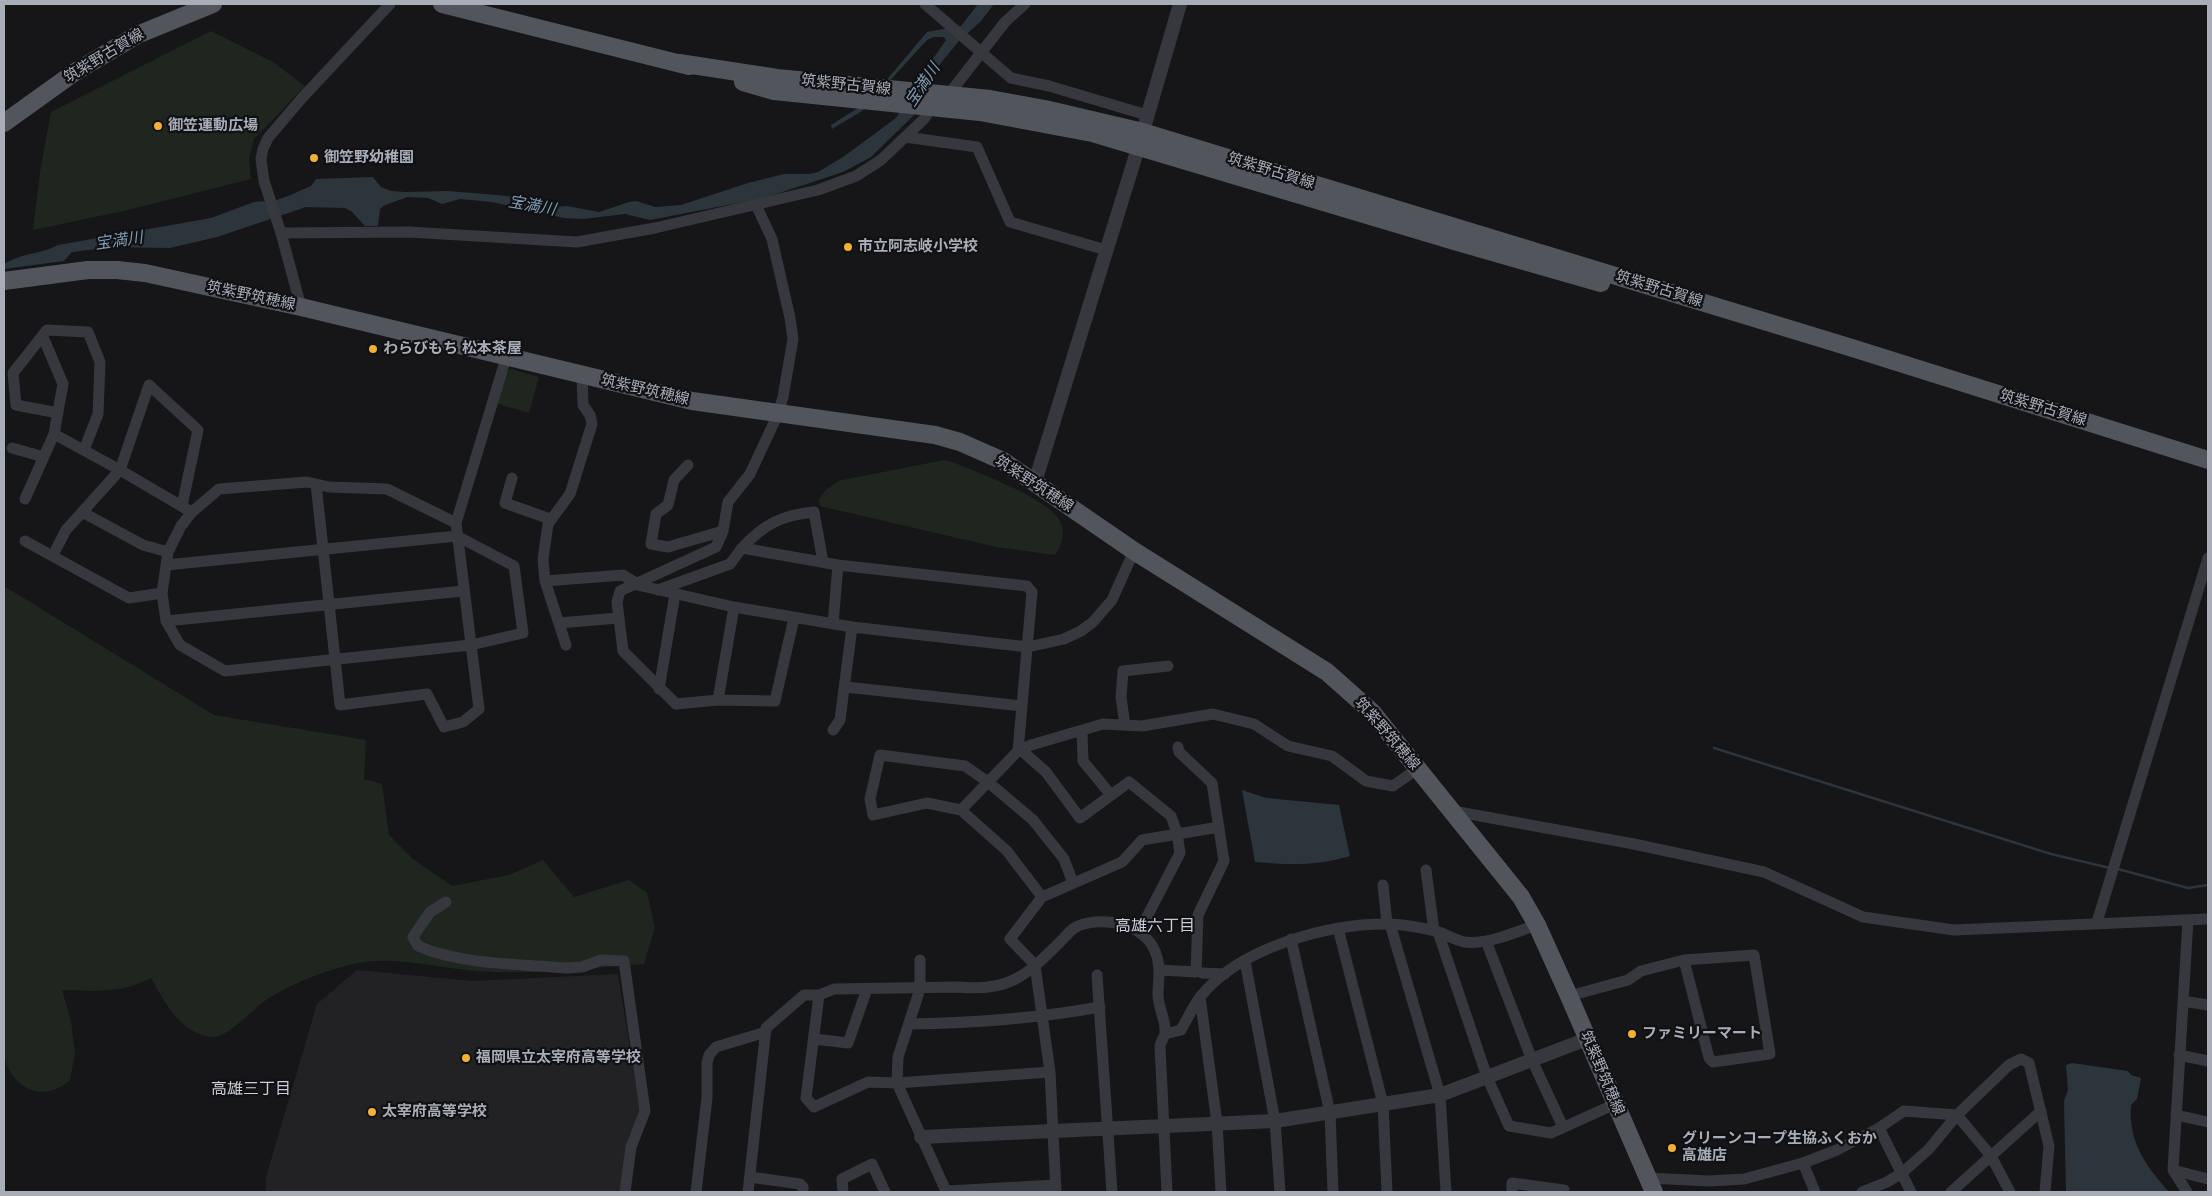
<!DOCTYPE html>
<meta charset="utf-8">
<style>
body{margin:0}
#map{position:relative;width:2212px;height:1196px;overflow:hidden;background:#161618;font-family:"PT Sans",sans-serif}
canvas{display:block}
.frame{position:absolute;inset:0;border:5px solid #a8adb8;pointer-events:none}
</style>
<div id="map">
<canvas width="2212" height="1196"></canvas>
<div class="frame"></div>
</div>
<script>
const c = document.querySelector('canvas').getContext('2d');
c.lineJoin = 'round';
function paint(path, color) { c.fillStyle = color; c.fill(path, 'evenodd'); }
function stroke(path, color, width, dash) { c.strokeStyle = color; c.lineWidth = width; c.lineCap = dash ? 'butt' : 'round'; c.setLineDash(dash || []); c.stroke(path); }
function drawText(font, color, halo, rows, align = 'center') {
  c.font = font + ' "PT Sans","Noto Sans JP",sans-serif'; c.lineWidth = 4.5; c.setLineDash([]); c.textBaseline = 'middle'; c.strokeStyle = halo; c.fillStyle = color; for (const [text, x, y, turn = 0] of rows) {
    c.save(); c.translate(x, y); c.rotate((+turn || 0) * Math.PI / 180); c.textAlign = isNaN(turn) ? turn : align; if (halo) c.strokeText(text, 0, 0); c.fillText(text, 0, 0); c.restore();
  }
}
paint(new Path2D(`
 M357 970 472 981 618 974 640 1112 628 1138 620 1192H266V1177L317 1004Z`), '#222225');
paint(new Path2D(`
 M211 31 273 62 305 86 254 139 249 158 251 179 128 210 33 230 40 172 51 112Z
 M511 369 539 377 529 413 495 403 504 372Z
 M944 460 955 463C980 474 1050 498 1061 523 1065 535 1062 545 1055 555L996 547 820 506 819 499 826 490 838 481Z
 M4 586 214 715 366 740 364 779 382 784 389 835 413 859 452 886 509 875 543 860 574 897 629 880 647 893 655 928 644 964C589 968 532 975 477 971 436 968 390 954 349 965 322 972 293 983 269 998 254 1007 228 1039 211 1037 180 1033 164 1001 151 978 120 994 96 991 62 990L71 1021 75 1053 70 1080C43 1104 13 1089 4 1057Z`), '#1e261f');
paint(new Path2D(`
 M978 4H994L981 21 958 42 924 84 915 114 871 157 843 172 764 198 650 220 625 214 583 219 564 218 492 202 460 199 442 204 428 198 407 197 383 206 380 209 378 226H365L351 211 345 208 306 207 217 237 170 248 112 247 72 252 64 261 4 269V264C24 252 39 255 58 245L211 218 254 202 277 200 288 196 311 186 316 179 373 177 381 187 391 191 405 192 448 191 497 195 525 198 553 207 567 206 599 212 629 202 636 201 655 207 681 205 748 183 784 174H809L818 172 843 157 896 118 917 82 946 40 944 37H934L927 40 862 111 832 129 831 125 858 108 884 83 927 32 961 26Z
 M1242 790 1266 798 1339 805 1350 856C1318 866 1288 865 1255 862Z
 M2072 1063 2128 1071 2131 1075 2141 1078 2137 1099 2131 1105C2128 1142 2146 1166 2169 1192H2066L2064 1101 2068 1090 2066 1065Z`), '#2c353c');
stroke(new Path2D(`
 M1714 748 2051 854 2110 868
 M2118 869 2188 888 2208 885`), '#2c353c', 2.5);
stroke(new Path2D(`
 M925 4 1011 78 1049 86 1147 115
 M949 94 1005 22 1025 4
 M905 137 977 147 1010 222 1106 250
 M756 205 772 239 790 318 793 339 783 397 778 414 750 474 728 502 723 531 716 547 620 591 617 602 623 651 676 704 718 700 775 701 794 618
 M281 233 409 232 577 242 655 228 818 190 856 176 881 160 924 119 932 107
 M301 307 281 233 264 181 261 159 263 149 268 138 302 98 390 4
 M582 375 583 405 590 415 592 424 570 494 548 524 543 559 545 581 623 575 636 583
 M58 413 16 405 13 373 47 330 88 332 100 362 98 414 84 450
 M54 434 120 470 188 510
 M12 448 44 457
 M688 465 674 480 668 505 656 514 651 544 668 547 723 531
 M512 478 505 503 550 519
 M316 484 340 705 427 694 444 727 463 722 479 709 456 523 506 358
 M25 499 54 434 63 384 43 337
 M82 512 143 545 168 552
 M25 541 129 598 162 593
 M742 548C764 524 782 515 814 512L823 562
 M53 555 66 530 120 470 149 385 198 430 182 506
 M166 565 457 536 514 566 523 633 471 645 225 671 180 645 166 621 162 593 168 552 181 526 192 512 219 489 307 482 329 487 387 489 456 523
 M545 581 566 645
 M633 584 734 607 852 627 1028 647 1064 639 1081 631 1093 622 1112 600 1134 551
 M658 590 730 564 742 548 838 565 1027 586 1032 592 1018 751
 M166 621 463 591
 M559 623 618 618
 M833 624 838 565
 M846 687 1022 706
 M659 689 675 594
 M718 700 734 607
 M1125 725 1121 697 1123 671 1168 666
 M833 730 840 720 852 627
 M1082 730 1083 761 1111 795
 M1021 750 1046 772 1080 818 1129 782 1171 816 1177 833 1180 853 1139 932
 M961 810 1018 751 1031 745 1103 724 1142 726 1213 714 1254 724 1288 746 1332 756 1366 781 1393 786 1417 769
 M1453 811 1634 844 1764 872 1863 917 1954 930 2208 919
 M1426 870 1434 931
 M1383 885 1387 924
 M1042 897 1007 851 961 810 927 803 873 815 870 799 880 755 965 766 988 782 1033 820 1064 859 1073 883
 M446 902 430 912 413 937 418 946C461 965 520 964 568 968L582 967 601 960 624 961 645 1111 631 1147 625 1192
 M2097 922 2208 558
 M1390 924 1440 1095 1446 1192
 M1338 928 1383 1104 1387 1192
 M1438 932 1487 1077 1509 1126 1551 1133 1615 1104
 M1291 939 1330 1113 1333 1192
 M1486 941 1532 1060 1563 1127
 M920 960V989L898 1057 897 1083 946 1191 1056 1185
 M1245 961 1275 1121 1280 1192
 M1160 970 1196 972 1198 915 1224 861 1212 783 1179 752 1178 747
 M1202 973 1225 974
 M1097 975 1112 1192
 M819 995 806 1098 814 1107 868 1082 897 1083 1050 1072
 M1569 996 1628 980 1641 971 1684 960 1709 1058 1713 1062 1770 1054 1754 955 1684 960
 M1200 997 1217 1123 1221 1192
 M2183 1001 2208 1005
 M909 1024C976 1023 1034 1019 1100 1007
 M1165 1034 1181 1030C1187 1019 1193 1007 1200 997 1240 947 1329 923 1390 924 1406 925 1424 928 1439 932 1447 935 1455 940 1464 942 1488 945 1515 932 1537 925
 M814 1039 848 1043 867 989
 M2179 1055 2208 1061
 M2176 1115 2208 1122
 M1879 1128 1911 1192
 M1803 1163 1815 1192
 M2173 1170 2208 1179
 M750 1177 800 1184 803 1187V1192
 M1647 1178 1710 1181 1744 1179 1803 1163 1837 1150 1879 1128 1904 1111 1957 1115 1991 1156 2010 1192
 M696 1192 707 1098V1063L709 1055 716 1047 766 1032
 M748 1192 766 1028 804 995H819L834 989 958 987C1007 992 1025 977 1058 944 1064 939 1070 929 1078 926 1105 915 1149 925 1157 957 1161 970 1158 981 1158 995 1158 1007 1166 1020 1165 1032 1165 1036 1161 1041 1160 1046L1167 1192
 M843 1192 842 1179 872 1164 885 1192
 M1056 1192 1050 1072 1035 965 1010 939 1042 897 1122 862 1142 840 1219 827
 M1512 1192V1183L1564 1190V1192
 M1862 1192 1887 1182 1902 1173 1929 1149 1957 1115 2009 1065 2021 1059 2029 1063 2049 1146 2045 1192
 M1951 1192 2041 1111
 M2187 1192 2173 1170 2188 920`), '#37383d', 11);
stroke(new Path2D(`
 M1035 482 1139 145 1180 4
 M921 1137 1275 1121 1440 1095 1587 1039`), '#37383d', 14);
stroke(new Path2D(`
 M442 4 689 66
 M679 63 777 78 990 99 1045 109 1143 132 1849 347 2208 460
 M743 82 774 91 980 112 1092 133 1457 242 1601 283
 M4 123 75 72 137 35 213 4
 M4 281 88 270H117L145 273 301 307 692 401 935 435 960 442 1003 461 1134 551 1327 672 1372 712 1521 897 1537 925 1569 996 1654 1192`), '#53555c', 18);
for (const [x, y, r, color] of [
 [158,126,5,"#f2b134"],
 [314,158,5,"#f2b134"],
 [848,247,5,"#f2b134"],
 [373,349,5,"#f2b134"],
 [1632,1034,5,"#f2b134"],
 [466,1058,5,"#f2b134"],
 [372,1112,5,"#f2b134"],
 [1672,1148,5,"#f2b134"]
]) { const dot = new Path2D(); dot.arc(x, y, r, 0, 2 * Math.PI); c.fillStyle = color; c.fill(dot); stroke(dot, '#111113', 2); }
drawText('15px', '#a8adb8', '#111113', [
 ["筑紫野古賀線",104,56,-31],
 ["筑紫野古賀線",846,85,6],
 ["筑紫野古賀線",1271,171,17],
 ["筑紫野古賀線",1659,289,17],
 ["筑紫野筑穂線",251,296,12],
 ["筑紫野筑穂線",645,390,13],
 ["筑紫野古賀線",2043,408,17],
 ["筑紫野筑穂線",1034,484,33],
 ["筑紫野筑穂線",1387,734,49],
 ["筑紫野筑穂線",1602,1073,67]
]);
drawText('bold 15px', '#a8adb8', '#111113', [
 ["御笠運動広場",168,126],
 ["御笠野幼稚園",324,158],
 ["市立阿志岐小学校",858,247],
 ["わらびもち 松本茶屋",383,349],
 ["ファミリーマート",1642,1034],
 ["福岡県立太宰府高等学校",476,1058],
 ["太宰府高等学校",382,1112],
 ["グリーンコープ生協ふくおか",1682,1139],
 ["高雄店",1682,1156]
], 'left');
drawText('italic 16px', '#7f9bb3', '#111113', [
 ["宝満川",923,85,-56],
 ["宝満川",532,206,10],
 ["宝満川",119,241,-8]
]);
drawText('16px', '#c9ccd4', '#111113', [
 ["高雄六丁目",1155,926],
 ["高雄三丁目",251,1089]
]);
</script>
